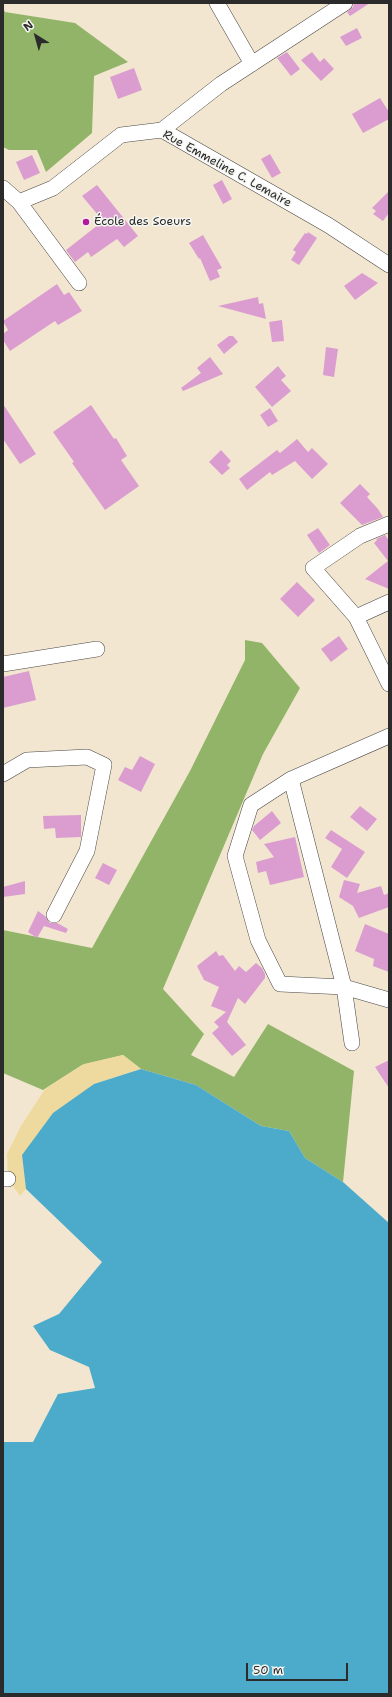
<!DOCTYPE html>
<meta charset="utf-8">
<style>
body{margin:0}
#map{position:relative;width:392px;height:1697px;overflow:hidden;background:#f2e6d0;font-family:"Shantell Sans",sans-serif}
canvas{display:block}
.frame{position:absolute;inset:0;border:4px solid #2b2b2b;pointer-events:none}
.north{position:absolute;left:16px;top:16px;width:40px;height:40px;-webkit-text-stroke:3px #f6f6f2;paint-order:stroke;rotate:323deg;font-size:11px;font-weight:700;line-height:16px;text-align:center;color:#2b2b2b}
.north::after{content:'';display:block;margin:auto;width:14px;height:18px;background:#2b2b2b;clip-path:polygon(50% 0,100% 100%,50% 72%,0 100%)}
.scale{position:absolute;left:246px;top:1663px;width:102px;height:18px;box-sizing:border-box;border:2px solid #2b2b2b;border-top:0;padding-left:5px;font-size:12px;line-height:14px;white-space:nowrap;color:#2b2b2b;-webkit-text-stroke:3px #f6f6f2;paint-order:stroke}
</style>
<div id="map">
<canvas width="392" height="1697"></canvas>
<div class="frame"></div>
<div class="north">N</div>
<div class="scale">50 m</div>
</div>
<script>
const c = document.querySelector('canvas').getContext('2d');
c.lineJoin = 'round';
function paint(path, color) { c.fillStyle = color; c.fill(path, 'evenodd'); }
function stroke(path, color, width, dash) { c.strokeStyle = color; c.lineWidth = width; c.lineCap = dash ? 'butt' : 'round'; c.setLineDash(dash || []); c.stroke(path); }
function drawText(font, color, halo, rows, align = 'center') {
  c.font = font + ' "Shantell Sans",sans-serif'; c.lineWidth = 3; c.setLineDash([]); c.textBaseline = 'middle'; c.strokeStyle = halo; c.fillStyle = color; for (const [text, x, y, turn = 0] of rows) {
    c.save(); c.translate(x, y); c.rotate((+turn || 0) * Math.PI / 180); c.textAlign = isNaN(turn) ? turn : align; if (halo) c.strokeText(text, 0, 0); c.fillText(text, 0, 0); c.restore();
  }
}
paint(new Path2D(`
 M3 8 5 12 75 23 128 62 94 76 92 133 46 172 37 150H9L3 147Z
 M245 640 262 643 300 688 263 754 163 989 204 1034 191 1055 234 1077 268 1024 354 1071 343 1182 305 1158 289 1131 261 1126 196 1085 141 1069 123 1055 82 1065 43 1090 3 1073V930L92 948 190 771 245 660Z`), '#92b468');
paint(new Path2D(`
 M123 1055 141 1069 94 1084 22 1155 26 1189 20 1196 8 1179 7 1154 21 1126 45 1089 84 1064Z`), '#eeda9e');
paint(new Path2D(`
 M141 1069 196 1085 261 1126 289 1131 305 1158 343 1182 389 1223V1694H3V1442H33L58 1394 95 1388 89 1367 50 1350 33 1326 59 1314 102 1262 26 1189 22 1155 53 1113 94 1084Z`), '#4cabcb');
paint(new Path2D(`
 M354 3H370L350 16 347 12 353 7Z
 M357 28 362 38 346 46 340 37Z
 M287 52 300 69 291 76 277 58Z
 M312 52 320 62 324 58 334 69 321 81 301 60Z
 M134 68 142 90 118 99 110 77Z
 M380 98 389 112V119L363 133 352 114Z
 M270 154 281 173 272 178 261 159Z
 M32 155 40 173 24 180 16 162Z
 M222 180 232 199 223 204 213 185Z
 M97 185 138 236 124 247 117 239 91 257 88 252 75 262 66 250 103 221 82 196Z
 M389 191V213L383 221 373 214 376 211 372 208Z
 M308 232 317 238 299 265 291 260 296 252 293 250 305 233 307 234Z
 M203 235 222 268 217 270 220 277 210 281 200 258 199 259 189 243Z
 M362 273 378 283 355 300 344 286Z
 M57 284 64 295 69 292 82 311 58 325 55 321 10 351 3 340V334L8 330 3 321Z
 M258 297 259 304 263 303 266 319 218 306Z
 M282 320 284 341 272 342 269 322Z
 M229 336H233L238 342 224 354 217 345Z
 M326 347 338 349 334 377 323 375Z
 M210 357 223 374 183 391 181 388 201 373 197 368Z
 M278 366 286 376 281 380 291 391 272 407 255 387Z
 M3 404 36 454 20 464 3 439Z
 M91 405 114 439 116 438 127 456 121 460 139 486 105 510 72 463 74 462 53 432Z
 M270 408 278 421 268 427 260 415Z
 M297 439 308 452 312 448 328 464 312 479 295 461 272 475 270 472 247 490 239 479 277 450 280 453Z
 M221 450 231 461 227 465 230 468 222 475 209 462Z
 M360 484 370 494 367 497 378 509 383 517 362 525 340 503Z
 M318 528 330 545 319 553 307 535Z
 M385 535 389 541V589L365 579 388 561 374 543 377 540 376 539Z
 M297 582 315 600 298 617 280 599Z
 M339 636 348 649 331 662 321 649Z
 M29 671 36 700 3 708V677Z
 M140 756 155 764 141 792 118 780 125 767 132 770Z
 M360 806 377 819 367 831 350 817Z
 M272 811 281 823 260 840 252 830 254 826Z
 M81 815V837L56 838 55 828 44 829 43 816Z
 M331 830 365 852 347 878 331 867 342 849 325 838Z
 M295 837 304 877 270 885 266 871 258 873 256 862 274 857 264 844Z
 M103 863 117 870 109 885 95 878Z
 M344 880 360 884 357 893 381 886 384 895 389 893V907L359 918 353 906 339 897Z
 M25 881V894L3 897V887Z
 M38 911 45 916 50 923H57L68 929 66 933 44 926 37 938 28 932Z
 M365 924 389 934V972L373 966 374 959 355 951Z
 M216 951 219 956 223 955 235 971 239 966 246 972 256 963 262 968 265 974V978L245 1004 238 998 227 1022 246 1045 232 1056 212 1033 219 1027 214 1022 226 1012 211 1006 219 987 204 980 197 966Z
 M389 1060V1088L375 1067Z`), '#db9dd0');
const street = new Path2D(`
 M217 3 252 64
 M162 130 221 84 345 3
 M3 188 19 202 79 283
 M19 202 53 188 121 135 162 130 328 225 389 265
 M389 524 360 536 313 568 356 617 389 684
 M356 617 389 602
 M3 664 97 649
 M3 774 27 760 87 757 104 765 87 851 54 915
 M291 779 251 805 235 856 258 940 280 984 344 987 389 1000
 M352 1043 344 987 291 779 389 736
 M3 1179H8`);
stroke(street, '#494744', 16);
stroke(street, '#fff', 15);
for (const [x, y, r, color] of [
 [86,222,4,"#b5179e"]
]) { const dot = new Path2D(); dot.arc(x, y, r, 0, 2 * Math.PI); c.fillStyle = color; c.fill(dot); stroke(dot, '#f6f6f2', 1.5); }
drawText('12px', '#2b2b2b', '#f6f6f2', [
 ["Rue Emmeline C. Lemaire",227,169,29]
]);
drawText('12px', '#2b2b2b', '#f6f6f2', [
 ["École des Soeurs",94,222]
], 'left');
</script>
